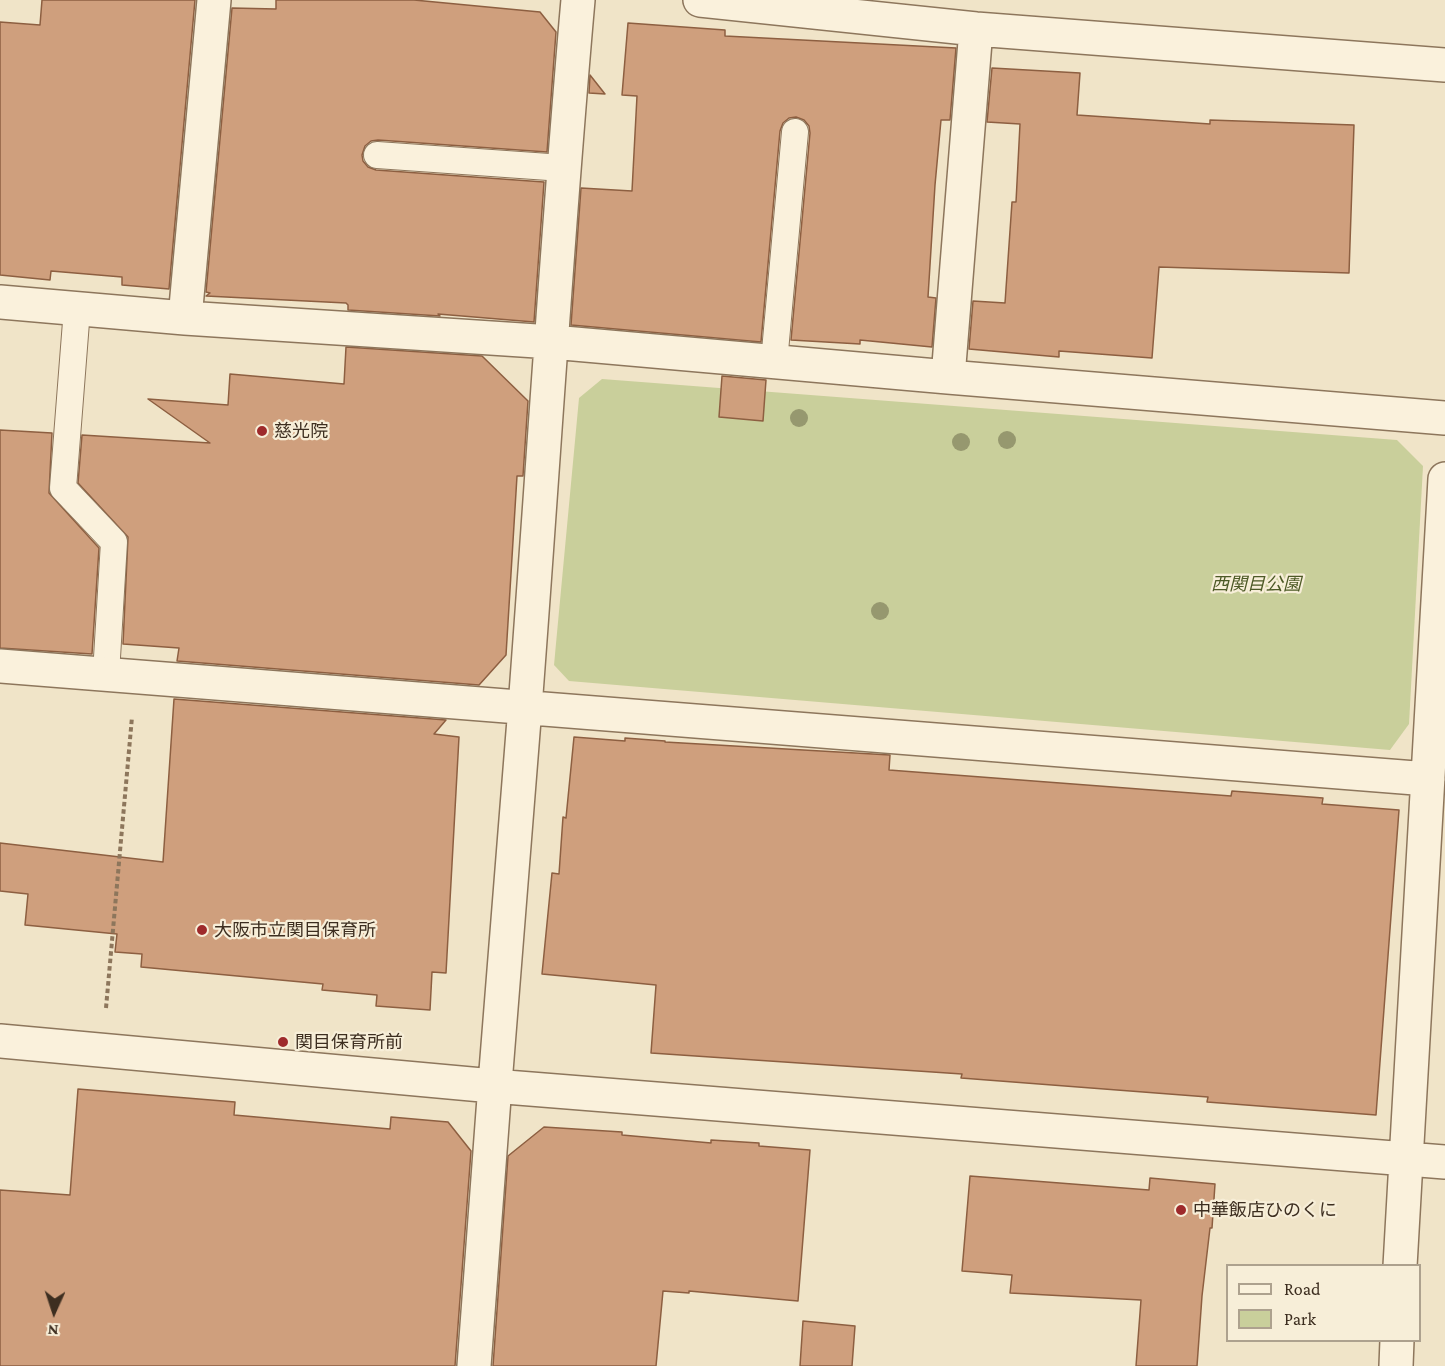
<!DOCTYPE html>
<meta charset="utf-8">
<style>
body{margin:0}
#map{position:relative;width:1445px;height:1366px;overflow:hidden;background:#f0e4c8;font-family:"Crimson Pro",serif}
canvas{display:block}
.legend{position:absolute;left:1226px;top:1264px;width:195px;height:78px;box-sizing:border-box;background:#f7eed8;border:2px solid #ada18e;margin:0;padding:8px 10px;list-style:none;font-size:18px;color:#3d2e20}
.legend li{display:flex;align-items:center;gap:12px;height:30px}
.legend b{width:30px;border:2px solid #ada18e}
.north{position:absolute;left:24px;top:1282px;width:60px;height:60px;-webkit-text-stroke:4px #f7eed8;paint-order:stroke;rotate:183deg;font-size:16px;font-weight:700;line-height:24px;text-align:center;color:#3d2e20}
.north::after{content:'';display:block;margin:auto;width:21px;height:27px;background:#3d2e20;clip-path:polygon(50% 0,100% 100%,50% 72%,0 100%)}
</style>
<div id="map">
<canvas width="1445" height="1366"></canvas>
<ul class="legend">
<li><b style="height:8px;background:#faf1dc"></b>Road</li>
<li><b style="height:16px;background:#c9cf9b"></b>Park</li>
</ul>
<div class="north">N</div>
</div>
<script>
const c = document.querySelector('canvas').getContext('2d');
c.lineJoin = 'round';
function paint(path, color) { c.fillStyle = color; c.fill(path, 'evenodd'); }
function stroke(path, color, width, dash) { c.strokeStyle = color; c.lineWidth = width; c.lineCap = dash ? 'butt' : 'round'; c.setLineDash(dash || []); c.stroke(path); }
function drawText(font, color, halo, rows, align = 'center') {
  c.font = font + ' "Crimson Pro","Noto Sans JP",serif'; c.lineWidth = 4.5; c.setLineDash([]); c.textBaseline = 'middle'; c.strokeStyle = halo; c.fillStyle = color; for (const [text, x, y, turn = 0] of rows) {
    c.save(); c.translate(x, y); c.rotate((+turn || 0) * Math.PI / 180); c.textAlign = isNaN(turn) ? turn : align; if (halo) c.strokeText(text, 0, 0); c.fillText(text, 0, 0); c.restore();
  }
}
paint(new Path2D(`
 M602 379 1397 440 1423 466 1409 724 1390 750 569 681 554 665 579 398Z`), '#c9cf9b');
const building = new Path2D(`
 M42 0H195L169 289 122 285V277L51 271 50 280 0 275V22L40 25Z
 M276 0H414L540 12 556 32 547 152 378 140 371 141 365 146 362 155 363 161 368 167 376 170 544 182 534 322 438 314 440 316 348 310V305L346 303 206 296 210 293 206 292 232 8 276 9Z
 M628 23 725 30V36L956 48 950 120H941L935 185 928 297 936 298 932 347 860 340V344L791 340 810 133 809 126 804 120 796 117 789 118 783 123 780 131 761 342 571 325 581 188 632 191 637 96 622 95Z
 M992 68 1080 73 1077 115 1210 124V120L1354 125 1349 273 1159 267 1152 358 1059 351V357L969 349 973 301 1005 303 1012 202H1016L1020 124 987 122Z
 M590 75 605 94 589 93Z
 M346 347 482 356 528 401 523 476H517L506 655 479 685 177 661 179 648 123 644 128 537 78 483 82 435 210 443 148 399 228 405 230 374 344 384Z
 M722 376 766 380 763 421 719 417Z
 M0 430 52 433 49 493 99 548 92 654 0 648Z
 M174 699 446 720 434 734 459 737 446 973 432 972 430 1010 376 1006 377 995 322 990 323 984 141 967 142 954 115 952 117 934 25 925 28 894 0 891V843L163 862Z
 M574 737 625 741V738L665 741V742L890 755 889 770 1231 796 1232 791 1323 798 1322 804 1399 810 1376 1115 1207 1102 1208 1097 961 1078 962 1074 651 1053 656 985 542 974 552 873 559 874 563 817 566 818Z
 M78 1089 235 1102 234 1115 390 1129 391 1117 448 1122 471 1151 455 1366H0V1190L70 1195Z
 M544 1127 622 1132V1135L711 1143V1140L759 1143V1146L810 1150 798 1301 689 1291V1293L663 1291 656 1366H493L508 1156Z
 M970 1176 1149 1190 1150 1178 1215 1184 1212 1228H1210L1202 1296 1197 1366H1136L1141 1300 1010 1293 1012 1275 962 1271Z
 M803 1321 855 1326 852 1366H800Z`);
paint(building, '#cf9f7d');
stroke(building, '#8d5f41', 1.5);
const lane = new Path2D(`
 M377 155 563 168
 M77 309 63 488 114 542 106 674
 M774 362 795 132`);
const street = new Path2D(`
 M700 0 976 29 1445 65
 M0 302 185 318 552 342 948 377 1445 418
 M185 318 214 0
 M948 377 976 29
 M0 666 1428 779
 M0 1041 493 1086 1445 1162
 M1400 1266 1445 479
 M474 1366C489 1146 508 927 525 707 543 471 557 235 578 0
 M1396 1366 1397 1340`);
stroke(lane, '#8d765c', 28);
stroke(street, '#8d765c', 36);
stroke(new Path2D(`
 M106 1008 132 717`), '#8d765c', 4, [4.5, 3]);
stroke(lane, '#faf1dc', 26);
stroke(street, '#faf1dc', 33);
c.fillStyle = '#96986f';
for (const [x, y] of [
 [799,418],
 [1007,440],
 [961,442],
 [880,611]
]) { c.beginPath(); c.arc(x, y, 9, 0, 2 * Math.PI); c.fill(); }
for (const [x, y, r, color] of [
 [262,431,6,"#9e2a2b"],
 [202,930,6,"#9e2a2b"],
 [283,1042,6,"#9e2a2b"],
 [1181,1210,6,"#9e2a2b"]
]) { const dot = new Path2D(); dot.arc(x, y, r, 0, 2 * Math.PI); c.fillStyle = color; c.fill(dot); stroke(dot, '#f7eed8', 2); }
drawText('18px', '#3d2e20', '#f7eed8', [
 ["慈光院",274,431],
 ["大阪市立関目保育所",214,930],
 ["関目保育所前",295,1042],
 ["中華飯店ひのくに",1193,1210]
], 'left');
drawText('italic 18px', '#4d5a26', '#f7eed8', [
 ["西関目公園",1256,584]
]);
</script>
